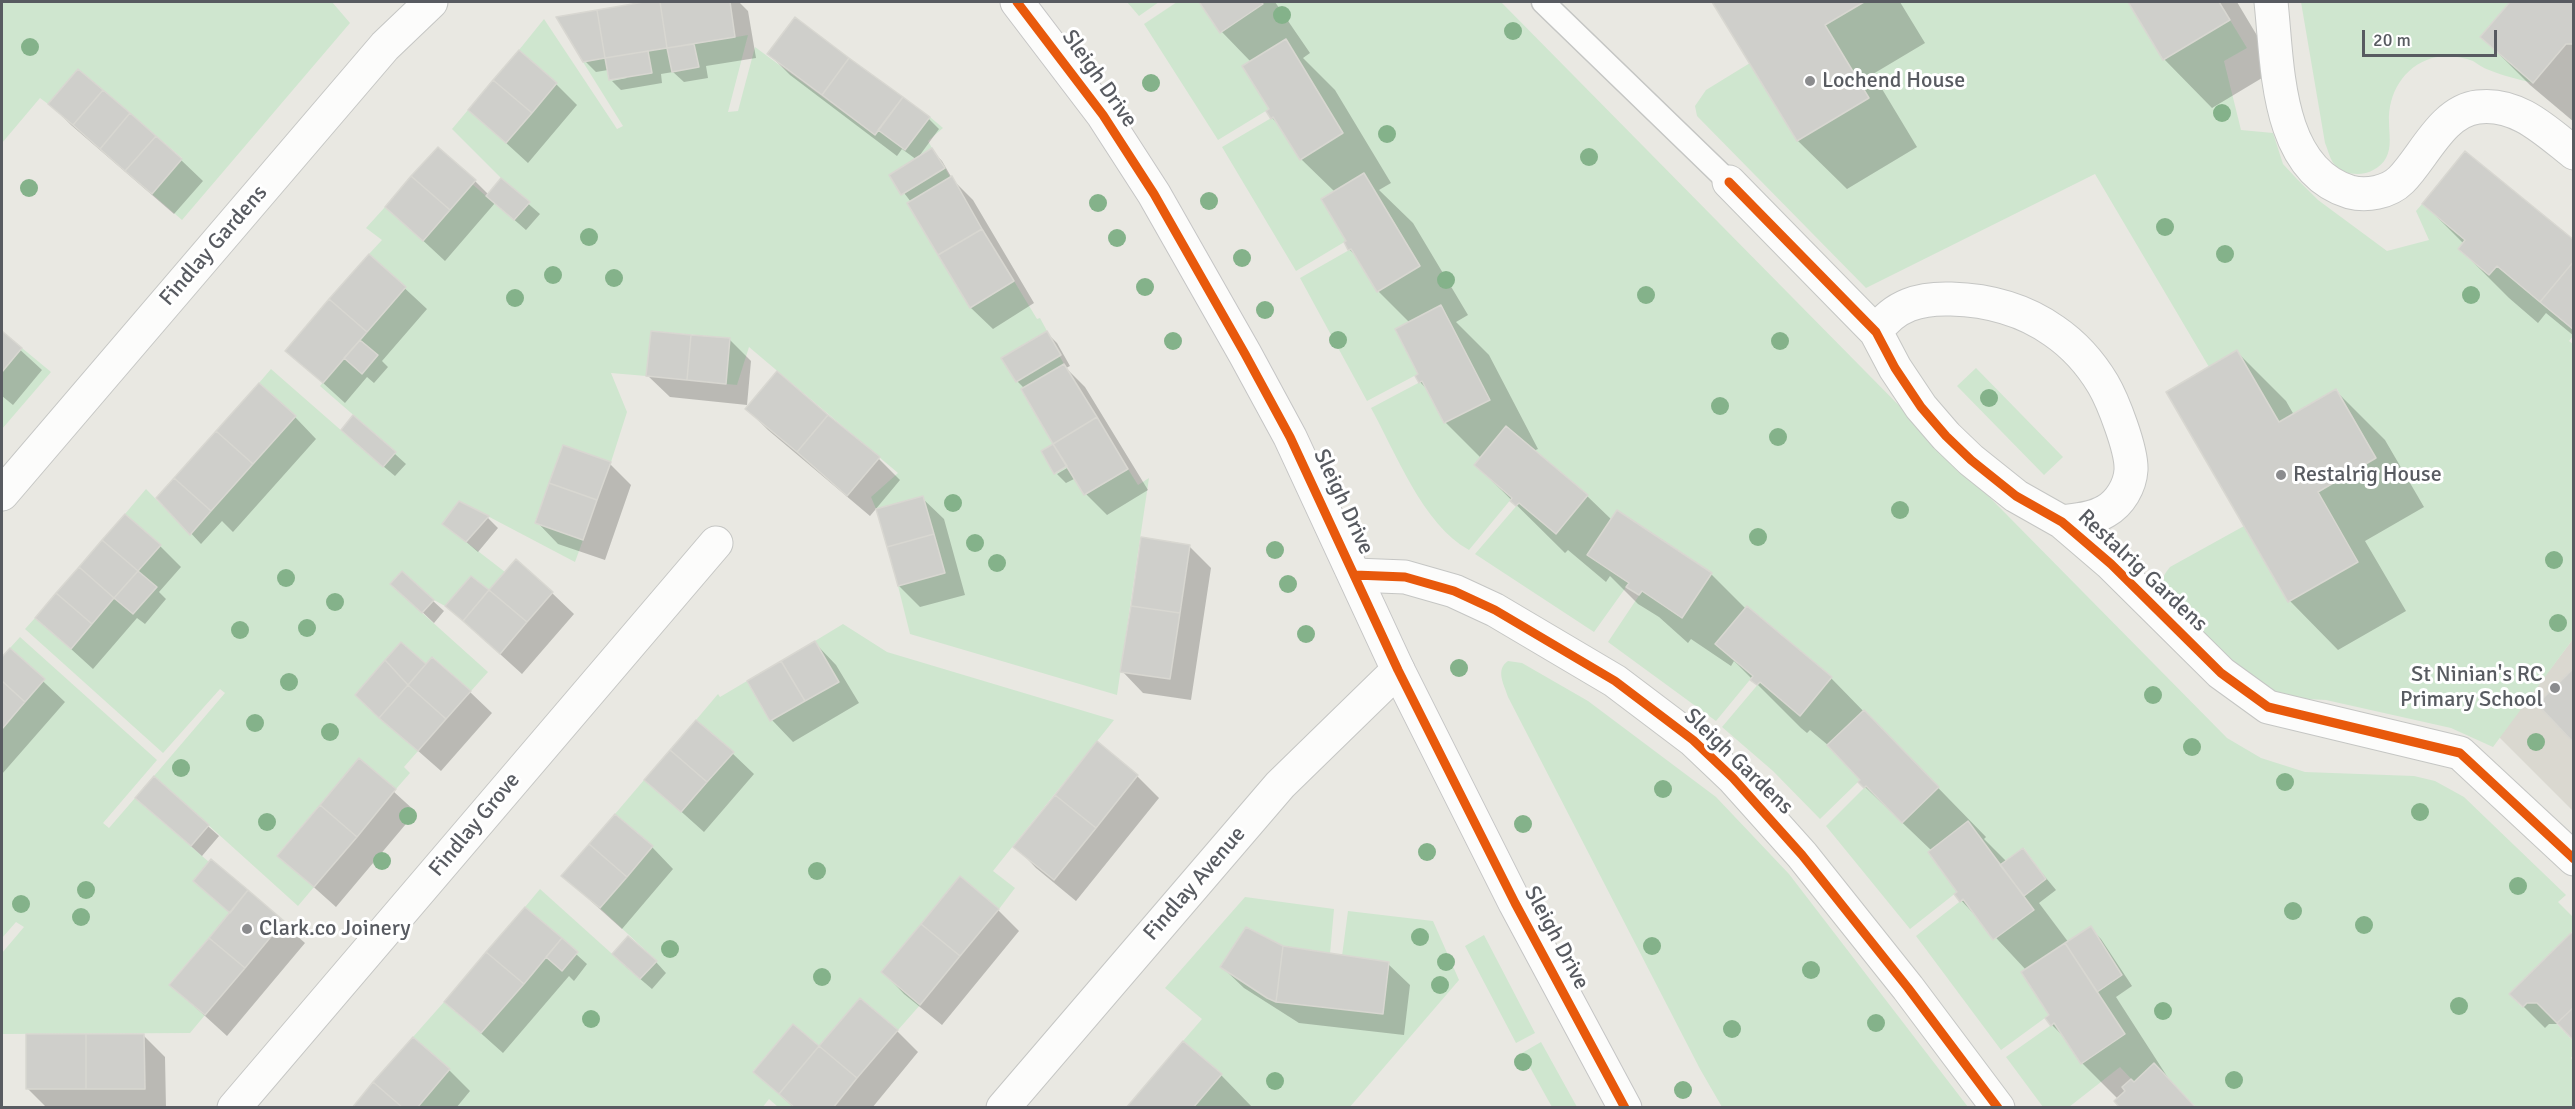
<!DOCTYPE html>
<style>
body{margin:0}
#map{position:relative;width:2575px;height:1109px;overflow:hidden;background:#e9e8e2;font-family:Signika,sans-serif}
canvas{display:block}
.frame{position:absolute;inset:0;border:3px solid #585b61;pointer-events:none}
.scale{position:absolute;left:2362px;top:30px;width:135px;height:27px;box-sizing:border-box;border:3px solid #585b61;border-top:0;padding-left:8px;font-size:18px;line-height:21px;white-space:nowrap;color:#585b61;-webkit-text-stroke:4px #fff;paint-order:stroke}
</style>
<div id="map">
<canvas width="2575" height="1109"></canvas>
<div class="frame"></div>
<div class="scale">20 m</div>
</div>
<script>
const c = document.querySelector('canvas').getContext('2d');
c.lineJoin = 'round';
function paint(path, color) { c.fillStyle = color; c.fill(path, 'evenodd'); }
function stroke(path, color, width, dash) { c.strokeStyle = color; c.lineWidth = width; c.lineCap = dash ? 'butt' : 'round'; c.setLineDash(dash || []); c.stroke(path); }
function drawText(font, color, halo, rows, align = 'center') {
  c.font = font + ' Signika,sans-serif'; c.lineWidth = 6; c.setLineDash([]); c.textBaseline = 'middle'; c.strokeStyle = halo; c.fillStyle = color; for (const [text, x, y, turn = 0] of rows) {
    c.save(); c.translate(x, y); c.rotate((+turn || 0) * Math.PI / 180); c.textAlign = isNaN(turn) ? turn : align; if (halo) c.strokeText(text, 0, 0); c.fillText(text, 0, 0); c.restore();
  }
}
paint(new Path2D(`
 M2573 639V811L2499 737Z`), '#dad8d0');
paint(new Path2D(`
 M2 2H332L350 23 182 220 152 194 182 158 78 69 48 104 40 98 2 143Z
 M1127 2H1159L1139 16Z
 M1177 2H1199L1220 33 1262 4 1261 2H1501L2227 738 2261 758 2305 772 2414 776 2435 781 2464 797 2566 895 2558 902 2573 917V931L2509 994 2522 1007 2527 1003H2537L2573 1041V1055L2571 1058 2573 1061V1107H2196L2154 1063 2134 1082 2120 1067 2069 1107H2043L2006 1057 2122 975 2091 927 2049 1015 2001 1050 1916 936 1963 899 1993 939 2024 896 2046 879 2024 848 2000 865 1968 822 1928 852 1957 892 1910 929 1826 826 1866 786 1938 787 1864 710 1827 745 1860 780 1820 819 1773 771 1722 727 1760 682 1800 716 1832 677 1747 606 1715 644 1753 676 1716 721 1608 642 1642 591 1682 618 1712 573 1617 510 1587 555 1629 583 1594 632 1475 554 1519 503 1556 534 1588 495 1506 426 1474 465 1512 498 1469 550C1423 525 1396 453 1371 408L1422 381 1444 423 1490 400 1441 305 1395 329 1418 374 1367 401 1300 278 1351 249 1377 291 1420 265 1364 173 1321 199 1346 241 1296 271 1222 147 1273 117 1300 160 1343 133 1286 39 1243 66 1269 109 1218 140 1144 24Z
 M1864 2H2128L2163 60 2230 20 2247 48 2224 61 2241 130 2273 133 2283 164 2296 178 2318 200 2387 251 2429 240 2416 211 2422 204 2465 240 2458 249 2488 275 2497 266 2573 330V336L2569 341 2574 345 2573 639 2493 747 2451 728 2326 700 2290 698 2257 689 2166 600C2160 586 2160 579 2170 567L2244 526 2358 562 2318 492 2376 458 2337 389 2279 422 2238 351 2209 367 2095 174 1866 288 1697 116 1695 106 1706 90 1750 63 1797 141 1869 98 1825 25Z
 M2301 2H2510L2480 37 2533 83C2518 79 2503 76 2489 70 2483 68 2478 64 2473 61 2461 56 2444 55 2432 58 2403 67 2388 94 2389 122 2389 134 2392 147 2386 158 2376 176 2348 180 2334 164 2330 159 2328 150 2325 143Z
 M544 19 617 129 623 126 583 62 605 58 609 80 652 73 648 51 667 48 672 72 698 67 694 44 748 35 728 112 738 111 755 47 874 135 878 130 905 150 930 117 943 128 928 141 932 148 889 175 902 195 945 168 950 177 907 203 970 308 1014 281 1037 319 1040 318 1047 331 1001 358 1059 355 1064 364 1021 390 1053 444 1041 451 1055 473 1067 466 1085 495 1128 469 1138 485 1149 478 1117 695 910 634 898 586 944 573 923 496 876 509 871 497 898 473 749 347 737 385 726 384 730 338 651 331 646 376 611 373 627 412 611 462 563 446 535 522 583 540 575 562 459 501 443 524 505 572 489 590 471 576 445 606 434 600 402 571 390 584 488 672 471 691 433 657 426 664 401 642 355 695 418 751 404 767 410 773 396 789 359 759 277 855 314 887 298 906 154 776 225 693 220 689 163 753 25 629 35 618 71 649 114 598 133 614 156 588 138 571 160 545 125 514 146 489 190 534 295 416 259 383 271 369 383 467 396 452 320 386 344 358 362 373 378 356 360 340 406 287 369 254 382 240 366 228 385 207 423 241 472 184 514 220 530 203 501 178 452 129 468 110 506 142 557 83 519 50Z
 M22 348 51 372 2 429V372Z
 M1976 368 2063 457 2044 475 1957 386Z
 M843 624 887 652 1114 720 993 871 1015 888 999 909 960 877 881 972 920 1005 898 1030 860 998 819 1046 793 1024 753 1071 795 1107H778L769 1099 762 1108 417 1107 450 1069 413 1037 444 1002 481 1033 546 957 563 971 578 952 525 907 540 889 640 979 657 961 600 908 653 846 615 814 644 780 682 812 733 752 696 720 718 694 720 697 747 681 771 721 838 682 815 641Z
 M20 637 157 760 103 823 109 828 135 798 209 862 193 881 230 913 169 984 205 1015 190 1033 2 1034V953L24 927 16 922 2 938V729L45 679 10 648Z
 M1508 661 1522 663 1588 701 1716 797 1789 874 1968 1107H1722L1700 1069 1508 697C1504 684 1495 670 1508 661Z
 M1245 897 1334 909 1330 954 1283 946 1247 927 1221 967 1267 998 1276 1002 1383 1014 1389 963 1342 956 1348 911 1433 921 1459 980 1349 1108 1193 1107 1222 1074 1183 1041 1202 1019 1165 988Z
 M1484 935 1535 1033 1516 1043 1465 946Z
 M1541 1042 1577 1107H1552L1522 1053Z`), '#cfe6cf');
paint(new Path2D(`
 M654 2H739L748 11 756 58 706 66 708 78 684 82 673 72 661 74 662 83 621 90 612 81 627 78 608 70 596 72 585 61 558 18Z
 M1200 2H1275L1310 53 1303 58 1335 90 1391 183 1379 190 1413 223 1468 315 1456 322 1489 355 1538 449 1533 451 1587 496 1612 520 1617 512 1711 574 1746 609 1831 678 1986 837 1984 839 2007 862 2023 850 2056 890 2039 903 2069 943 2090 928 2101 939 2132 986 2116 997 2172 1084 2196 1108H2122L2118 1099 2082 1063 2067 1040 2052 1025 2051 1016 2026 970 1958 897 1959 892 1932 851 1865 787 1860 782 1863 780 1835 751 1810 730 1807 733 1801 728 1734 661 1731 666 1691 639 1688 643 1659 617 1638 604 1610 576 1606 582 1568 550 1565 553 1476 465 1481 458 1446 423 1429 391 1420 382 1410 323 1378 291 1358 258 1349 249 1335 192 1301 159 1281 127 1272 118 1271 109 1251 62 1222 32Z
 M1714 2H1900L1925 43 1873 74 1917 147 1847 189 1798 141Z
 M2130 2H2237L2277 69 2212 108 2164 59Z
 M2512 2H2574V122L2530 85 2482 37Z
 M769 54 929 119 939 129 917 159 932 150 942 161 953 180 973 200 1034 303 993 329 971 308 909 204 911 202 891 176 917 160 902 149 897 156 790 75Z
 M78 71 181 160 203 181 174 214 71 125 50 104Z
 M556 84 577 105 528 163 470 110Z
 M501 180 540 214 526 230 495 203 445 261 387 207 475 181 489 195Z
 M2424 204 2574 242V336L2546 313 2538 323 2509 298 2460 249 2464 244Z
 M370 256 427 309 382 361 388 367 374 383 367 377 345 403 287 350Z
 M2 333 42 370 13 405 2 396Z
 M1047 333 1057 343 1070 366 1066 368 1085 387 1148 490 1107 515 1086 494 1076 478 1066 483 1057 474 1074 464 1072 461 1056 473 1058 450 1025 389 1017 381Z
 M730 340 751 361 747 405 670 397 648 376Z
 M2237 352 2286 401 2294 415 2336 391 2385 440 2424 507 2365 541 2406 611 2338 650 2290 601Z
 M747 409 879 459 900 480 870 516 768 430Z
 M295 417 316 439 233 532 222 521 201 544 159 499Z
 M354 417 406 464 395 476 353 441Z
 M610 464 631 485 605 560 558 544 537 522Z
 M922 498 944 519 965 595 920 607 899 586Z
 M459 503 488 518 498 528 478 552 444 523Z
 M160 546 181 567 159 592 166 599 145 624 137 618 93 669 37 618Z
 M1189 546 1211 568 1191 700 1143 693 1122 671Z
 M489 592 552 593 574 614 522 674 447 606Z
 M403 594 433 601 444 611 434 623Z
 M815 643 836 665 859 703 793 742 772 720 749 682Z
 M10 650 65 702 2 774V660Z
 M427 666 470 692 492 713 441 771 392 728Z
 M1097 744 1137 776 1159 798 1076 901 1036 868 1015 846Z
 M732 753 754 774 704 832 646 780Z
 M359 760 416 812 336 907 279 856Z
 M154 778 219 836 202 856 148 808Z
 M652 847 673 869 622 929 563 876Z
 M195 881 248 892 305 943 227 1036 171 985 231 914Z
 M526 909 587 964 574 981 569 976 503 1053 446 1002Z
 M998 910 1019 931 942 1025 904 994 883 972Z
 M2574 936 2559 1024H2549L2545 1028 2511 994Z
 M1287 948 1388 964 1410 985 1404 1035 1299 1023 1244 988 1222 967Z
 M656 962 666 973 652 989 624 965Z
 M897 1031 918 1052 872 1108H794L766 1082 819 1048Z
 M144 1036 165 1057 166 1108H47L28 1089Z
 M1183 1043 1221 1075 1253 1108H1128Z
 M449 1070 470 1091 456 1108H354Z`), '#0003');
const building = new Path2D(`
 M644 2H660L667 48 605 58 597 10Z
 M660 2H730L735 37 667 48Z
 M1199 2H1261L1263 4 1220 33Z
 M1712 2H1864L1825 25 1869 98 1797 141Z
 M2128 2H2219L2230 20 2163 60Z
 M2510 2H2574V44H2566L2533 83 2480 37Z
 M597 10 605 58 583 62 556 17Z
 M795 17 849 58 822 95 767 54Z
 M1286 39 1343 133 1300 160 1273 117 1271 119 1266 111 1269 109 1242 66Z
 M694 44 699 67 672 72 667 48Z
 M519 50 557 83 532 113 493 80Z
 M648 51 652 73 609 80 605 58Z
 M849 58 903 97 875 135 822 95Z
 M78 69 103 90 73 125 48 104Z
 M493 80 532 113 506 143 468 110Z
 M103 90 130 113 100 149 73 125Z
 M903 97 930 117 905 150 878 130Z
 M130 113 156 136 125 171 100 149Z
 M156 136 182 159 152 194 125 171Z
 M438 147 476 180 450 210 411 176Z
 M932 148 945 168 901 195 889 175Z
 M2465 151 2574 240V261L2540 302 2497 266 2489 275 2458 249 2465 240 2422 204Z
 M1364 173 1420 266 1377 292 1351 249 1348 250 1344 242 1346 241 1321 199Z
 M411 176 450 210 423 241 385 207Z
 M952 176 982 229 938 255 907 203Z
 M501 178 530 202 514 220 486 196Z
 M982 229 1014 281 970 308 938 255Z
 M369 254 406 287 367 332 329 299Z
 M2574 261V330L2540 302Z
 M329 299 367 332 323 383 285 351Z
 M1441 305 1490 400 1444 423 1422 381 1419 383 1415 376 1418 374 1395 329Z
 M2 331 22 348 2 372Z
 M651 331 691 335 687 380 646 376Z
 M1047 331 1061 355 1016 382 1001 358Z
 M691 335 730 338 726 384 687 380Z
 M360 340 378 355 362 374 344 358Z
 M2237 350 2279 422 2336 389 2376 458 2318 492 2358 562 2288 602 2166 392Z
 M1064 364 1097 417 1053 444 1021 389Z
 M777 371 828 415 797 452 745 409Z
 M259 383 296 416 253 464 216 431Z
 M353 415 396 452 383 467 341 430Z
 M828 415 880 457 847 496 797 452Z
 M1097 417 1128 469 1084 495 1053 444Z
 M1506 426 1588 495 1556 534 1519 503 1516 506 1510 501 1512 498 1474 465Z
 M216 431 253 464 211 511 174 478Z
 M1053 444 1067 466 1054 474 1041 451Z
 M563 445 611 462 597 500 549 483Z
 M174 478 211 511 190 535 156 498Z
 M549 483 597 500 583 540 535 523Z
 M923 496 934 534 887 547 876 509Z
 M459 501 489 516 466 542 442 524Z
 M1617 510 1712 573 1682 618 1642 591 1639 595 1626 587 1629 583 1587 555Z
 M125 514 161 545 138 571 102 540Z
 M934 534 945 573 898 586 887 547Z
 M1141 537 1190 545 1180 613 1131 606Z
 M102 540 138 571 114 598 79 567Z
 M516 559 553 592 527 622 489 590Z
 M79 567 114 598 92 624 56 593Z
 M138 571 157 587 133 614 114 598Z
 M402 571 434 600 422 613 390 584Z
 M471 576 489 590 463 621 445 606Z
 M489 590 527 622 500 654 463 621Z
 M56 593 92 624 71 649 35 618Z
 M1131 606 1180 613 1170 679 1120 672Z
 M1747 606 1832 677 1800 716 1760 682 1757 685 1750 680 1753 676 1715 644Z
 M815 641 839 682 805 701 781 661Z
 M401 642 426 664 408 685 385 660Z
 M10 648 45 679 25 702 2 681V657Z
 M432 657 471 691 446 719 408 685Z
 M385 660 408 685 379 718 355 695Z
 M781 661 805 701 770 721 747 681Z
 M2574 668V743L2537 704Z
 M2 681 25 702 2 729Z
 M408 685 446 719 418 751 379 718Z
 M1864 710 1939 787 1902 823 1866 786 1864 788 1858 782 1860 780 1827 745Z
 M696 720 734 752 707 782 670 750Z
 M1097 741 1138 775 1096 828 1055 795Z
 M670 750 707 782 681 812 644 780Z
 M359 758 396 789 357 837 320 805Z
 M154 776 209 825 191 846 135 798Z
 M1055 795 1096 828 1054 880 1013 847Z
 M320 805 357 837 314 887 277 856Z
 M615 814 653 846 627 877 589 844Z
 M1968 821 2034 910 1993 940 1963 899 1960 902 1954 894 1957 892 1928 852Z
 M589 844 627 877 600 908 561 876Z
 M2023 848 2046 879 2024 896 2000 865Z
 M211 859 248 890 230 913 193 881Z
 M960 876 999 909 960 956 921 924Z
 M248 890 284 921 245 968 209 938Z
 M525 907 562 938 524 984 486 952Z
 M921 924 960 956 920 1005 881 972Z
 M2091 926 2122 975 2097 992 2065 943Z
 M1246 927 1283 946 1276 1002 1267 998 1220 967Z
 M2571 933 2574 935V1007L2557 1023 2537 1003H2527L2523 1007 2509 994Z
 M628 936 657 961 640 979 612 954Z
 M209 938 245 968 205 1015 169 985Z
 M562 938 578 952 562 971 546 957Z
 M2065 943 2125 1034 2081 1064 2054 1023 2051 1026 2045 1018 2049 1015 2021 972Z
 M1283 946 1389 962 1383 1014 1276 1002Z
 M486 952 524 984 481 1033 444 1002Z
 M860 998 898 1030 857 1078 819 1046Z
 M2574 1007V1041L2557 1023Z
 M793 1024 819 1046 779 1094 753 1072Z
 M26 1034H86V1089H26Z
 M86 1034H144L145 1089H86Z
 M413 1037 450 1069 417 1108H403L373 1082Z
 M1183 1041 1222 1074 1193 1108H1126Z
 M819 1046 857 1078 833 1108H795L779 1094Z
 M2154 1063 2196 1108H2120L2114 1101 2125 1091 2122 1087 2131 1079 2134 1082Z
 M373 1082 403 1108H352Z`);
paint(building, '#cfcfcb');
stroke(building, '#d8d7d1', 1.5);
const lane = new Path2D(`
 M1543 2 1729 182`);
const street = new Path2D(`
 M2271 2C2278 64 2275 169 2350 192 2366 196 2388 193 2401 180 2424 157 2442 111 2478 107 2517 102 2546 131 2574 153
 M1729 182 1876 332 1895 368 1921 407 1946 436 1971 460 2016 496 2062 522 2111 564 2221 673 2268 707 2460 753 2574 859
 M1876 332C1894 305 1920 298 1951 299 1988 300 2023 309 2054 331 2073 344 2091 364 2103 384 2113 401 2132 450 2131 470 2130 486 2120 503 2106 511 2093 519 2077 520 2062 522
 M2 494 385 46 431 2
 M1355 575 1405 577 1454 591 1495 610 1615 681 1693 740 1733 778 1802 855 1908 988 1998 1108
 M234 1108 716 543
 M1003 1108 1280 785 1398 670`);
const secondary = new Path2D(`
 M1017 2 1103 115 1154 194 1245 354 1290 437 1398 670 1515 903 1625 1108`);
stroke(lane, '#c5c6c4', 25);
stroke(street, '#c5c6c4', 35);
stroke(secondary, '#c5c5c5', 35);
stroke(lane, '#fcfcfb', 22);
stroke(street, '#fcfcfb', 33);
stroke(secondary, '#fcfcfb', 33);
stroke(new Path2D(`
 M1017 2 1103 115 1154 194 1245 354 1290 437 1398 670 1515 903 1625 1108
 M1729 182 1876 332 1895 368 1921 407 1946 436 1971 460 2016 496 2062 522 2111 564 2221 673 2268 707 2460 753 2574 859
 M1355 575 1405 577 1454 591 1495 610 1615 681 1693 740 1733 778 1802 855 1908 988 1998 1108`), '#e8590c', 9);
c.fillStyle = '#84b28a';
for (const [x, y] of [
 [1282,15],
 [1513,31],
 [30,47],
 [1151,83],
 [2222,113],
 [1387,134],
 [1589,157],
 [29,188],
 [1209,201],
 [1098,203],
 [2165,227],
 [589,237],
 [1117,238],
 [2225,254],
 [1242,258],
 [553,275],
 [614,278],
 [1446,280],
 [1145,287],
 [1646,295],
 [2471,295],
 [515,298],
 [1265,310],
 [1338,340],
 [1173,341],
 [1780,341],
 [1989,398],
 [1720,406],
 [1778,437],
 [953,503],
 [1900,510],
 [1758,537],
 [975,543],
 [1275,550],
 [2554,560],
 [997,563],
 [286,578],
 [1288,584],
 [335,602],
 [2558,623],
 [307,628],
 [240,630],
 [1306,634],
 [1459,668],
 [289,682],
 [2153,695],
 [255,723],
 [330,732],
 [2536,742],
 [2192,747],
 [181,768],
 [2285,782],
 [1663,789],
 [2420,812],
 [408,816],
 [267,822],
 [1523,824],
 [1427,852],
 [382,861],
 [817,871],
 [2518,886],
 [86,890],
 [21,904],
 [2293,911],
 [81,917],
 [2364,925],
 [1420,937],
 [1652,946],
 [670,949],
 [1446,962],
 [1811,970],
 [822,977],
 [1440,985],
 [2459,1006],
 [2163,1011],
 [591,1019],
 [1876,1023],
 [1732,1029],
 [1523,1062],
 [2234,1080],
 [1275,1081],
 [1683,1090]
]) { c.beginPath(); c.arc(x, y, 9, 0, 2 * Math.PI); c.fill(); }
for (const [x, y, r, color] of [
 [1810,81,6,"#8b8c8e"],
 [2281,475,6,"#8b8c8e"],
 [2555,688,6,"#8b8c8e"],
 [247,929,6,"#8b8c8e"]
]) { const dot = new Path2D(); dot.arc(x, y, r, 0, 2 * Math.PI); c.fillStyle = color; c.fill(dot); stroke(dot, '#fff', 2); }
drawText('22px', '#585b61', '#fff', [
 ["Sleigh Drive",1099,79,55],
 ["Findlay Gardens",214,246,-49],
 ["Sleigh Drive",1343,502,65],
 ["Restalrig Gardens",2142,571,43],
 ["Sleigh Gardens",1738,762,44],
 ["Findlay Grove",475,825,-50],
 ["Findlay Avenue",1195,884,-49],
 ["Sleigh Drive",1556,938,62]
]);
drawText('22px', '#585b61', '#fff', [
 ["Lochend House",1822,81],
 ["Restalrig House",2293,475],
 ["St Ninian's RC",2543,675,"right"],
 ["Primary School",2543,700,"right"],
 ["Clark.co Joinery",259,929]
], 'left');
</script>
